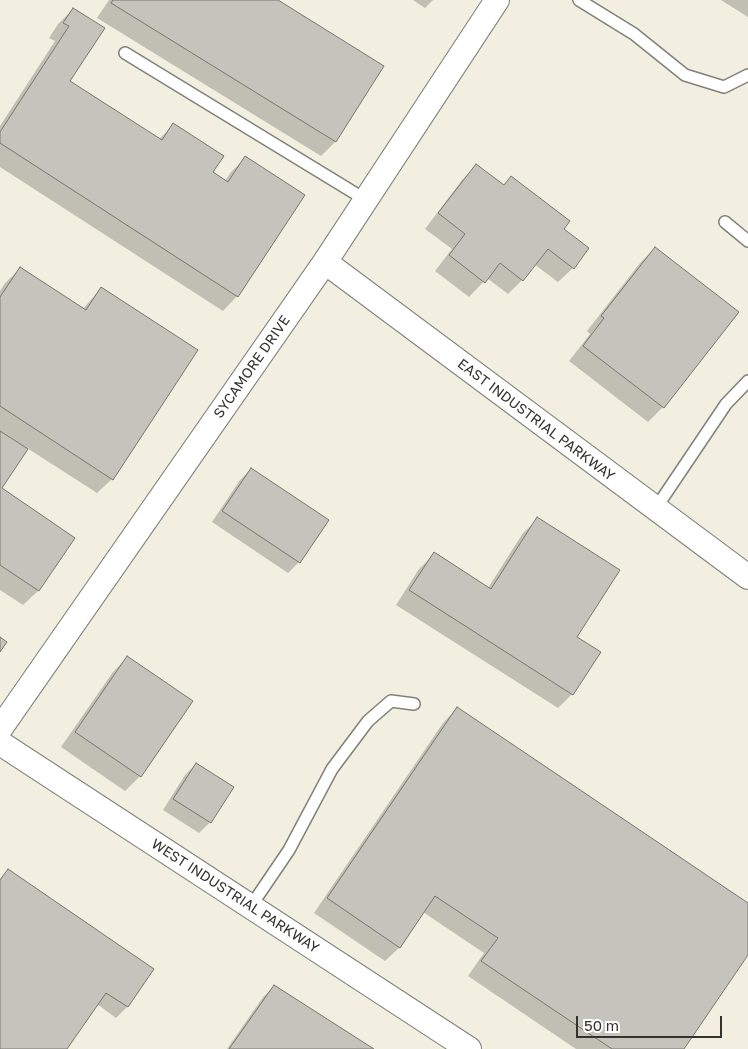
<!DOCTYPE html>
<style>
body{margin:0}
#map{position:relative;width:748px;height:1049px;overflow:hidden;background:#fdfbf4;font-family:"Golos Text",sans-serif}
canvas{display:block}
.scale{position:absolute;left:576px;top:1016px;width:146px;height:22px;box-sizing:border-box;border:2px solid #32322f;border-top:0;padding-left:6px;font-size:15px;line-height:18px;white-space:nowrap;color:#32322f;-webkit-text-stroke:4px #fff;paint-order:stroke}
</style>
<div id="map">
<canvas width="748" height="1049"></canvas>
<div class="scale">50 m</div>
</div>
<script>
const g = document.querySelector('canvas').getContext('2d');
g.lineJoin = 'round';
function fill(path, color) {
  g.fillStyle = color;
  g.fill(path, 'evenodd');
}
function toPath(rows) {
  const path = new Path2D();
  for (const r of rows) {
    path.moveTo(r[0], r[1]);
    for (let i = 2; i < r.length; i += 2) path.lineTo(r[i], r[i + 1]);
  }
  return path;
}
function strokePath(path, color, width, dash) {
  g.strokeStyle = color;
  g.lineWidth = width;
  g.lineCap = dash ? 'butt' : 'round';
  g.setLineDash(dash || []);
  g.stroke(path);
}
function label(font, color, halo, rows, align = 'center') {
  g.font = font + ' "Golos Text",sans-serif';
  g.lineWidth = 4;
  g.setLineDash([]);
  g.textBaseline = 'middle';
  g.strokeStyle = halo;
  g.fillStyle = color;
  for (const [text, x, y, turn = 0] of rows) {
    g.save();
    g.translate(x, y);
    g.rotate((+turn || 0) * Math.PI / 180);
    g.textAlign = isNaN(turn) ? turn : align;
    if (halo) g.strokeText(text, 0, 0);
    g.fillText(text, 0, 0);
    g.restore();
  }
}
const built = toPath([
 [0,0,748,0,748,1049,0,1049]
]);
const shadow = toPath([
 [109,0,276,0,382,66,335,142,321,156,97,18],
 [413,0,433,0,425,8],
 [721,0,748,0,748,17],
 [73,9,68,81,158,140,174,125,212,173,225,181,231,172,245,158,237,296,223,311,0,167,0,126,55,41,49,38,58,24],
 [476,166,503,186,511,178,562,229,573,268,558,282,534,264,522,280,508,294,487,278,469,297,435,271,452,249,425,229,462,180],
 [655,248,737,312,663,407,648,422,569,361,590,334,587,331,640,263],
 [20,269,82,310,101,288,112,479,97,493,27,448,0,488,0,291,5,283],
 [251,469,299,562,288,573,212,522,240,480],
 [0,488,74,538,38,591,23,605,0,590],
 [538,519,576,637,572,694,558,708,396,605,419,569,434,554,488,588,523,533],
 [127,658,191,701,140,776,125,791,61,747,113,672],
 [457,708,748,904,748,953,683,1049,576,1049,468,976,484,953,423,912,400,947,385,961,314,913,443,723],
 [196,764,210,822,199,833,163,810,185,775],
 [8,870,152,969,127,1007,116,1018,97,1004,66,1049,0,1049,0,879],
 [275,986,371,1049,227,1049,263,997]
]);
const building = toPath([
 [113,0,278,0,384,66,336,142,111,3,113,0],
 [73,8,105,28,70,81,162,140,173,123,224,156,213,172,228,182,245,156,305,195,238,297,0,143,0,132,69,26,63,23,73,8],
 [476,164,504,185,511,176,570,221,564,229,589,248,574,269,548,249,523,281,500,263,485,283,449,255,465,234,438,213,476,164],
 [655,247,739,312,664,408,583,346,604,318,601,316,655,247],
 [20,267,86,310,101,287,198,350,113,480,0,406,0,297,20,267],
 [0,431,28,449,2,488,75,538,39,591,0,565,0,431],
 [251,468,329,520,300,563,222,511,251,468],
 [537,517,620,570,577,637,601,652,573,695,409,590,434,552,491,589,537,517],
 [0,637,7,642,0,652,0,637],
 [127,656,193,701,141,777,75,732,127,656],
 [457,707,748,903,748,955,684,1049,612,1049,481,961,498,938,435,896,400,948,327,898,457,707],
 [196,763,234,787,211,823,173,799,196,763],
 [8,869,154,969,128,1007,106,993,67,1049,0,1049,0,880,8,869],
 [274,985,374,1049,229,1049,274,985]
]);
const lane = toPath([
 [579,0,634,34,685,75,724,87,748,75],
 [125,53,366,200],
 [725,222,748,241],
 [656,508,726,404,748,381],
 [251,906,289,850,332,769,368,721,391,701,414,704]
]);
const street = toPath([
 [325,262,748,577],
 [0,729,325,262,497,0],
 [0,743,469,1049]
]);
const streetNames = [
 ["SYCAMORE DRIVE",252,367,-55],
 ["EAST INDUSTRIAL PARKWAY",536,420,37],
 ["WEST INDUSTRIAL PARKWAY",235,896,33]
];
fill(built, '#f2efe0');
fill(shadow, '#0003');
fill(building, '#c6c2bc');
strokePath(building, '#7a7671', 1);
strokePath(lane, '#82807a', 14);
strokePath(street, '#82807a', 26);
strokePath(lane, '#fff', 11);
strokePath(street, '#fff', 24);
label('14px', '#32322f', '#fff', streetNames);
</script>
